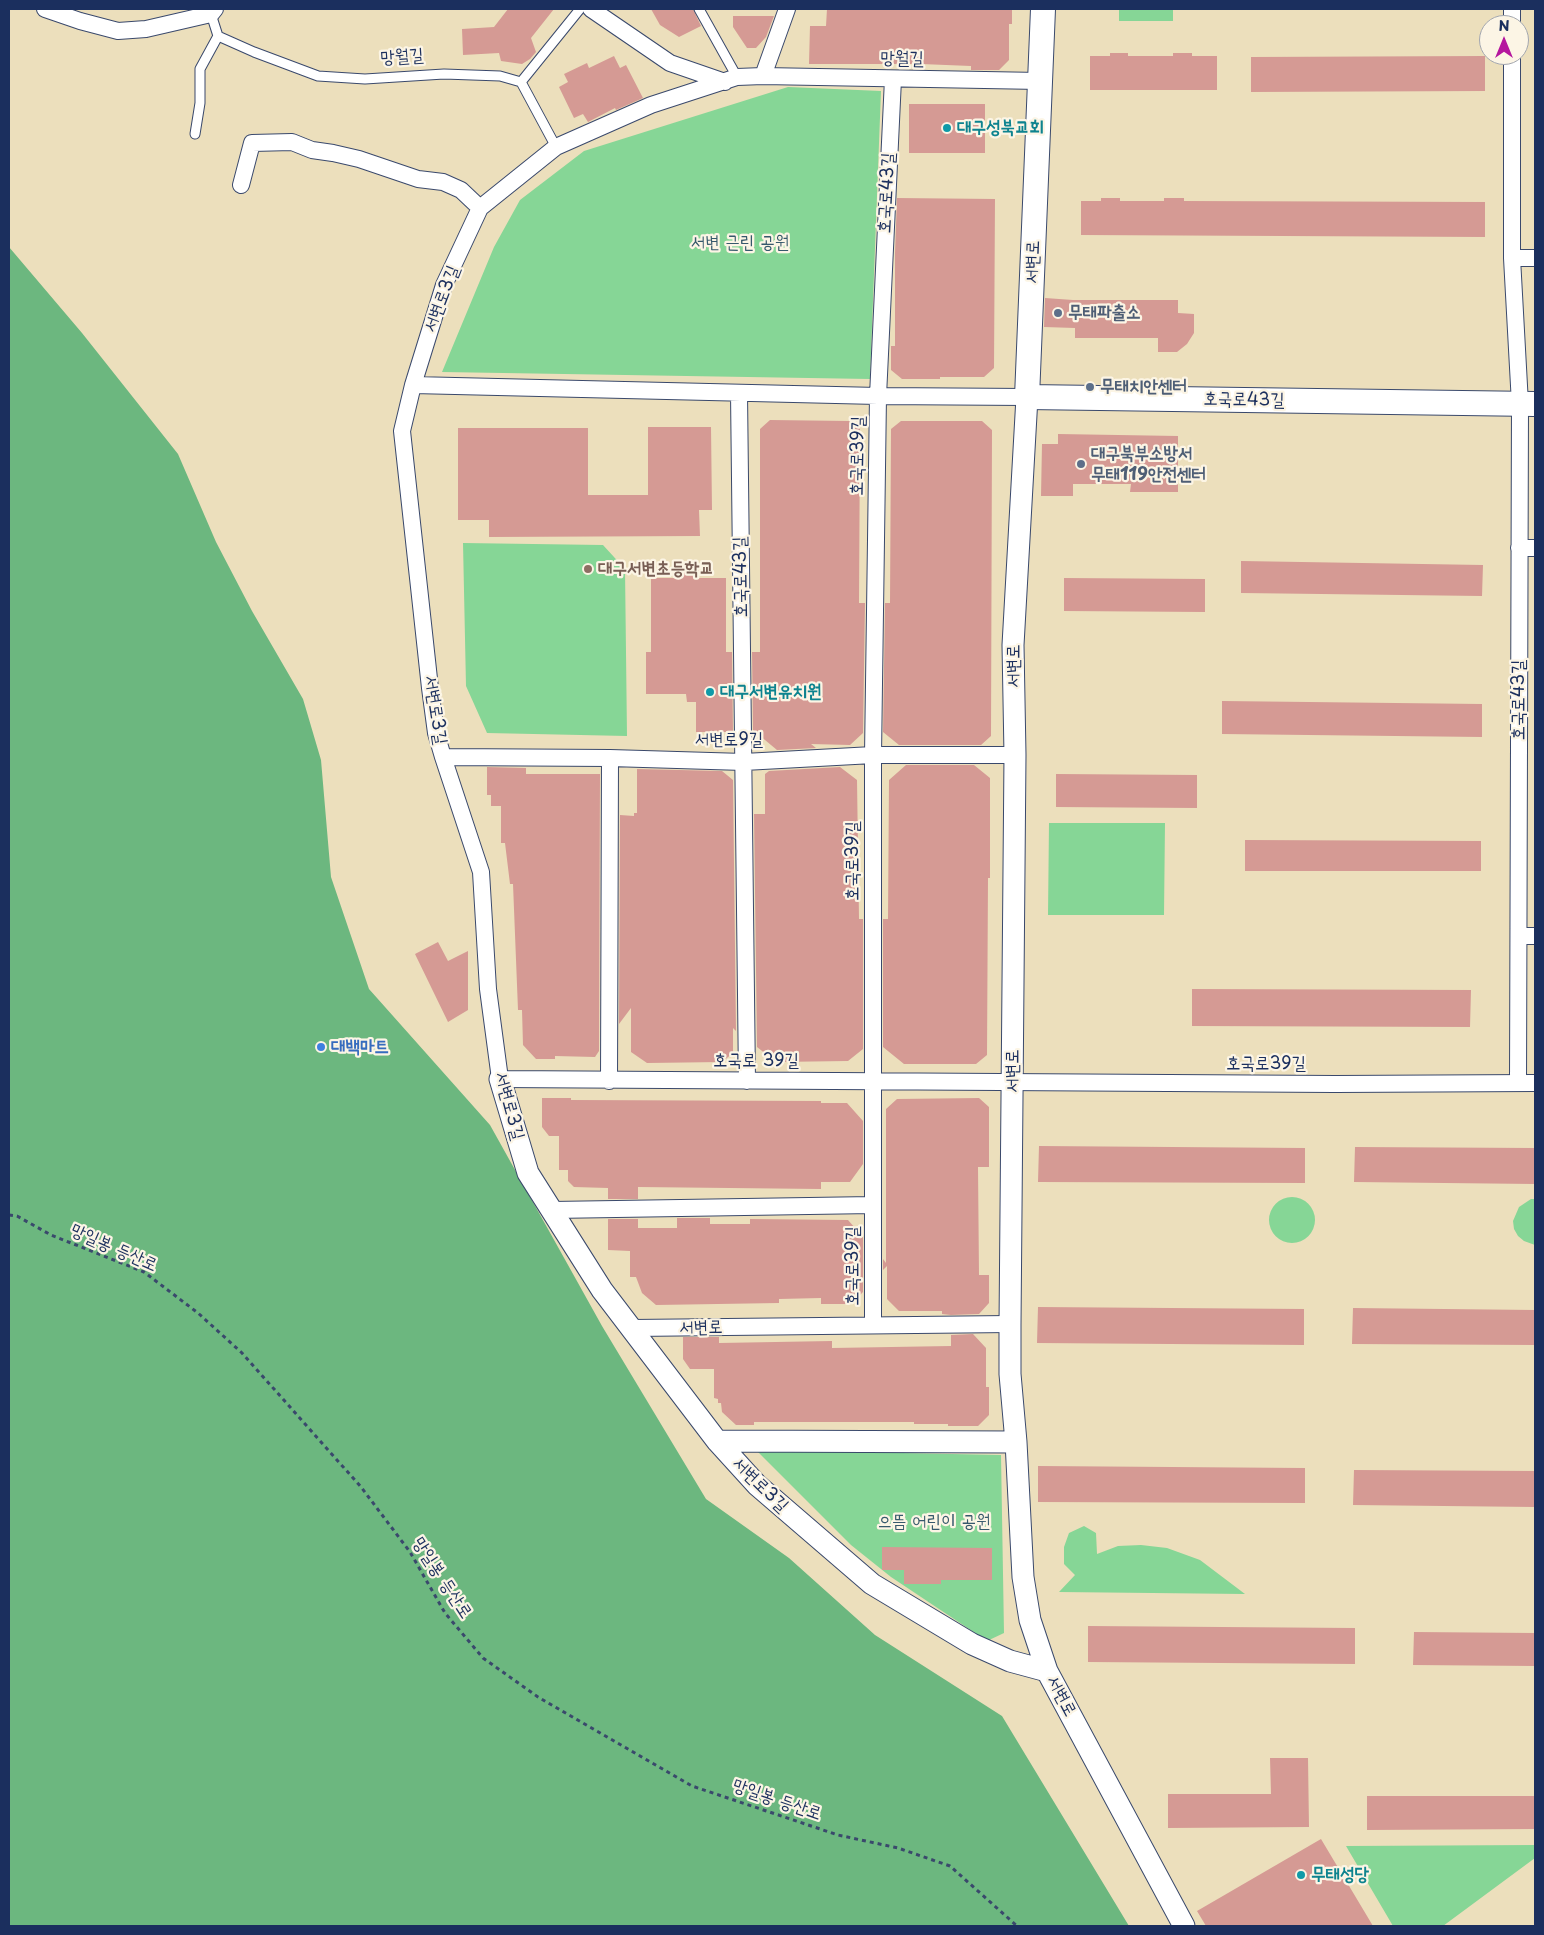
<!DOCTYPE html>
<meta charset="utf-8">
<style>
body{margin:0}
#map{position:relative;width:1544px;height:1935px;overflow:hidden;background:#ecdfbc;font-family:"Playpen Sans",sans-serif}
canvas{display:block}
.frame{position:absolute;inset:0;border:10px solid #1b2f5e;pointer-events:none}
.north{position:absolute;left:1479px;top:15px;width:50px;height:50px;box-sizing:border-box;background:#fcf5e5;border:1px solid #a2a6af;border-radius:50%;rotate:0deg;font-size:14px;font-weight:700;line-height:20px;text-align:center;color:#1b2f5e}
.north::after{content:'';display:block;margin:auto;width:18px;height:22px;background:#b5179e;clip-path:polygon(50% 0,100% 100%,50% 72%,0 100%)}
</style>
<div id="map">
<canvas width="1544" height="1935"></canvas>
<div class="frame"></div>
<div class="north">N</div>
</div>
<script>
const g = document.querySelector('canvas').getContext('2d');
g.lineJoin = 'round';
function fill(path, color) {
  g.fillStyle = color;
  g.fill(path, 'evenodd');
}
function toPath(rows) {
  const path = new Path2D();
  for (const r of rows) {
    if (r.length === 3) {
      path.moveTo(r[0] + r[2], r[1]);
      path.arc(r[0], r[1], r[2], 0, 2 * Math.PI);
      continue;
    }
    path.moveTo(r[0], r[1]);
    for (let i = 2; i < r.length; i += 2) path.lineTo(r[i], r[i + 1]);
  }
  return path;
}
function strokePath(path, color, width, dash) {
  g.strokeStyle = color;
  g.lineWidth = width;
  g.lineCap = dash ? 'butt' : 'round';
  g.setLineDash(dash || []);
  g.stroke(path);
}
function label(font, color, halo, rows, align = 'center') {
  g.font = font + ' "Playpen Sans","Poor Story",sans-serif';
  g.lineWidth = 4.5;
  g.setLineDash([]);
  g.textBaseline = 'middle';
  g.strokeStyle = halo;
  g.fillStyle = color;
  for (const [text, x, y, turn = 0] of rows) {
    g.save();
    g.translate(x, y);
    g.rotate((+turn || 0) * Math.PI / 180);
    g.textAlign = isNaN(turn) ? turn : align;
    if (halo) g.strokeText(text, 0, 0);
    g.fillText(text, 0, 0);
    g.restore();
  }
}
const green = toPath([
 [1119,9,1173,9,1173,21,1119,21],
 [788,87,881,91,870,379,442,372,494,247,520,200,584,151],
 [463,543,603,545,625,569,627,736,487,733,466,686],
 [1049,823,1165,823,1164,915,1048,915],
 [1292,1220,23],
 [1531,1199,1535,1199,1535,1245,1524,1241,1518,1236,1514,1229,1513,1221,1519,1207],
 [756,1450,1001,1455,1004,1633,987,1641,891,1577,851,1545],
 [1084,1526,1096,1533,1097,1554,1118,1546,1141,1545,1167,1548,1200,1560,1245,1594,1059,1592,1075,1575,1064,1564,1064,1547,1069,1533],
 [1535,1845,1535,1858,1443,1926,1393,1926,1346,1846]
]);
const forest = toPath([
 [9,247,82,333,178,454,216,542,252,611,303,699,321,760,331,877,369,989,490,1125,602,1326,706,1499,789,1558,875,1635,1002,1716,1129,1926,9,1926]
]);
const building = toPath([
 [508,9,554,9,531,38,536,52,530,59,522,64,501,61,499,53,463,55,462,29,494,27],
 [651,9,693,9,701,26,679,37,660,25],
 [827,9,1012,9,1012,24,1009,24,1009,60,999,70,971,70,971,66,921,64,809,64,810,26,826,26],
 [733,16,774,16,766,37,756,48,747,48,733,27],
 [1110,53,1128,53,1128,56,1173,56,1173,53,1192,53,1192,56,1217,56,1217,90,1090,90,1090,56,1110,56],
 [614,56,620,68,626,65,643,98,616,110,615,108,588,122,583,114,574,118,559,87,568,82,564,74,587,63,589,68],
 [1485,56,1485,91,1251,92,1251,57],
 [909,104,985,104,985,153,909,153],
 [897,198,995,199,994,368,984,377,940,377,940,379,902,379,891,370,891,346,895,346,895,253],
 [1101,198,1120,198,1120,201,1164,201,1164,198,1184,198,1184,201,1485,202,1485,237,1081,235,1081,201,1101,201],
 [1045,298,1073,300,1178,300,1178,313,1194,314,1194,333,1187,344,1177,352,1158,352,1158,338,1075,338,1075,328,1044,327],
 [770,420,849,421,860,429,859,603,865,603,863,733,850,745,811,744,816,748,777,750,753,730,752,652,760,652,760,429],
 [901,421,982,421,992,430,991,736,981,745,899,745,883,732,885,603,890,603,891,429],
 [648,427,711,427,712,510,699,510,700,536,489,537,489,520,458,520,458,428,588,428,588,495,648,495],
 [1058,434,1178,436,1178,492,1130,492,1131,484,1073,484,1073,496,1041,496,1042,444,1058,444],
 [1241,561,1483,565,1482,596,1241,593],
 [676,570,699,570,699,578,726,578,726,652,732,652,733,732,696,732,696,702,687,702,686,694,646,694,646,652,651,652,651,578,676,578],
 [1064,578,1205,579,1205,612,1064,611],
 [1222,701,1482,704,1482,737,1222,734],
 [906,765,974,765,990,778,990,878,988,878,987,1055,976,1064,904,1064,883,1047,883,919,888,919,889,780],
 [487,767,526,768,526,774,600,774,599,1051,595,1057,555,1056,555,1059,536,1059,523,1045,522,1010,518,1010,513,884,510,884,505,843,501,843,501,806,491,806,491,795,487,795],
 [840,767,857,780,859,919,863,919,863,1049,848,1061,776,1062,757,1047,754,814,765,814,765,774,769,771],
 [637,769,722,771,733,780,736,1031,733,1028,733,1053,722,1062,647,1063,631,1052,631,1008,619,1024,620,815,634,816,634,813,637,813],
 [1056,774,1197,775,1197,808,1056,807],
 [1245,840,1481,841,1481,871,1245,871],
 [438,942,448,961,468,951,468,1010,448,1022,415,954],
 [1192,989,1471,990,1470,1027,1192,1026],
 [542,1098,571,1098,571,1100,821,1101,821,1103,847,1103,863,1121,863,1164,850,1182,821,1182,821,1189,638,1187,638,1199,608,1199,608,1188,574,1187,568,1181,568,1170,559,1170,559,1136,549,1136,542,1127],
 [979,1098,989,1107,989,1167,978,1167,979,1275,989,1275,989,1303,979,1314,951,1315,942,1314,942,1311,899,1311,887,1299,887,1266,883,1270,883,1259,886,1263,886,1109,897,1099],
 [1039,1146,1305,1148,1305,1183,1038,1182],
 [1355,1147,1535,1148,1535,1184,1354,1182],
 [677,1218,710,1218,710,1224,750,1224,750,1219,848,1220,863,1237,863,1292,851,1304,821,1304,821,1298,779,1299,779,1303,656,1305,642,1293,636,1277,630,1277,630,1251,608,1250,608,1219,638,1219,638,1228,677,1228],
 [1038,1307,1304,1309,1304,1345,1037,1343],
 [1353,1308,1535,1310,1535,1345,1352,1344],
 [973,1334,986,1348,986,1387,989,1387,989,1415,978,1426,948,1426,948,1424,914,1424,914,1422,754,1422,754,1425,736,1425,722,1412,721,1403,718,1403,718,1399,714,1398,714,1369,690,1369,683,1359,683,1337,719,1337,719,1343,832,1341,832,1348,951,1346,951,1335],
 [1038,1466,1305,1468,1305,1503,1038,1502],
 [1354,1470,1535,1471,1535,1507,1353,1505],
 [882,1547,992,1548,992,1580,941,1580,941,1584,904,1584,904,1570,882,1570],
 [1088,1626,1355,1628,1355,1664,1088,1662],
 [1414,1632,1535,1633,1535,1666,1413,1665],
 [1270,1758,1308,1758,1309,1827,1168,1828,1168,1794,1271,1794],
 [1367,1796,1535,1796,1535,1829,1367,1830],
 [1321,1839,1373,1926,1206,1926,1197,1911]
]);
const path = toPath([
 [9,1215,17,1216,51,1235,144,1272,198,1313,242,1353,361,1487,410,1552,445,1613,483,1658,538,1697,692,1786,838,1835,898,1848,950,1866,1017,1926]
]);
const service = toPath([
 [699,9,737,77],
 [218,36,254,52,318,76,365,79,444,74,500,76,521,82,556,147],
 [521,82,580,9],
 [195,134,200,103,200,69,218,36,211,14]
]);
const minor = toPath([
 [45,9,80,21,118,31,146,29,211,14,215,9],
 [591,9,670,63,725,82],
 [787,9,763,76,737,77,651,105,556,147,480,208,444,285,413,385,402,431,430,688,436,733,443,757,481,872,488,989,500,1079,1335,1084,1535,1083],
 [1512,25,1512,9],
 [1512,55,1512,258,1520,404,1518,1083],
 [763,76,1040,81],
 [241,185,252,143,292,142,312,150,333,153,359,159,418,179,443,182,461,190,480,208],
 [1512,258,1535,258],
 [413,385,878,396,1027,397],
 [739,393,747,1081],
 [1519,548,1535,548],
 [443,757,610,758,744,762,873,755,1015,755],
 [1519,936,1535,936],
 [609,1081,610,758],
 [552,1210,873,1205],
 [873,1325,873,755,878,396,893,79],
 [632,1328,1010,1324]
]);
const tertiary = toPath([
 [1027,397,1013,645,1015,755,1010,1324,1010,1374,1016,1442,1023,1577,1030,1620,1047,1671,1184,1926],
 [500,1079,528,1173,602,1290,717,1441,757,1485,872,1584,972,1644,1010,1661,1047,1671],
 [717,1441,1016,1442]
]);
const secondary = toPath([
 [1043,9,1027,397,1535,404]
]);
const markers = [
 [947,128,5,"#0f9aa8"],
 [1058,313,5,"#5c6f8a"],
 [1090,387,5,"#5c6f8a"],
 [1081,464,5,"#5c6f8a"],
 [588,569,5,"#8d6e63"],
 [710,692,5,"#0f9aa8"],
 [321,1047,5,"#3f7fe0"],
 [1301,1875,5,"#0f9aa8"]
];
const streetNames = [
 ["망월길",402,57,-4],
 ["망월길",902,59,1],
 ["호국로43길",887,193,-87],
 ["서변로",1033,262,-88],
 ["서변로3길",442,299,-69],
 ["호국로43길",1244,400,1],
 ["호국로39길",858,456,-89],
 ["호국로43길",741,577,-91],
 ["서변로",1014,666,-90],
 ["호국로43길",1519,700,-90],
 ["서변로3길",435,710,81],
 ["서변로9길",729,740],
 ["호국로39길",853,861,-90],
 ["호국로 39길",756,1061],
 ["호국로39길",1266,1064],
 ["서변로",1013,1071,-90],
 ["서변로3길",509,1106,75],
 ["망일봉 등산로",114,1248,24],
 ["호국로39길",853,1266,-90],
 ["서변로",701,1328,-1],
 ["서변로3길",760,1485,44],
 ["망일봉 등산로",442,1578,57],
 ["서변로",1061,1696,62],
 ["망일봉 등산로",777,1800,19]
];
const cultureNames = [
 ["대구성북교회",957,128],
 ["대구서변유치원",720,692],
 ["무태성당",1311,1875]
];
const parkNames = [
 ["서변 근린 공원",740,243],
 ["으뜸 어린이 공원",934,1522]
];
const serviceNames = [
 ["무태파출소",1068,313],
 ["무태치안센터",1100,387],
 ["대구북부소방서",1091,454],
 ["무태119안전센터",1091,475]
];
const educationNames = [
 ["대구서변초등학교",598,569]
];
const shopNames = [
 ["대백마트",331,1047]
];
fill(green, '#86d696');
fill(forest, '#6cb77f');
fill(building, '#d59a94');
strokePath(service, '#3a496c', 11);
strokePath(minor, '#3a496c', 18);
strokePath(tertiary, '#3a496c', 23);
strokePath(secondary, '#3a496c', 26);
strokePath(path, '#3a496c', 3, [4, 4]);
strokePath(service, '#fff', 9);
strokePath(minor, '#fff', 16);
strokePath(tertiary, '#fff', 21);
strokePath(secondary, '#fff', 24);
for (const [x, y, r, color] of markers) {
  const dot = new Path2D();
  dot.arc(x, y, r, 0, 2 * Math.PI);
  g.fillStyle = color;
  g.fill(dot);
  strokePath(dot, '#fcf5e5', 2);
}
label('18px', '#1b2f5e', '#fcf5e5', streetNames);
label('bold 18px', '#0d838f', '#fcf5e5', cultureNames, 'left');
label('18px', '#36596c', '#fcf5e5', parkNames);
label('bold 18px', '#4e5e75', '#fcf5e5', serviceNames, 'left');
label('bold 18px', '#785e54', '#fcf5e5', educationNames, 'left');
label('bold 18px', '#366cbe', '#fcf5e5', shopNames, 'left');
</script>
